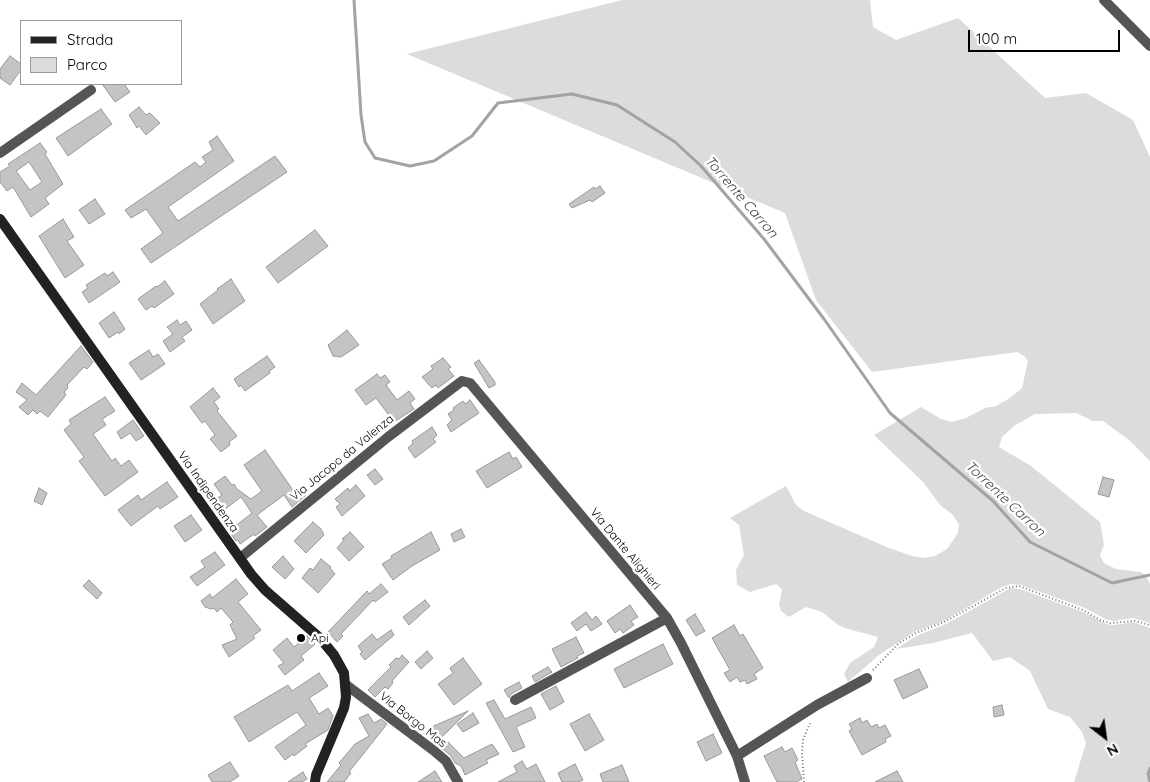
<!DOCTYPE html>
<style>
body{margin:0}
#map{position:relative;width:1150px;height:782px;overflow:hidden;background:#fff;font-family:Quicksand,sans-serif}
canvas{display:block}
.legend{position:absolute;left:20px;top:20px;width:162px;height:65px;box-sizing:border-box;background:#fff;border:1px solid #999;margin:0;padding:6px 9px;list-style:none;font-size:15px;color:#000}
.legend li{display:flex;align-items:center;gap:10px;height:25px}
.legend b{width:25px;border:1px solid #999}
.north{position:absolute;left:1080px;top:712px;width:50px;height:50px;-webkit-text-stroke:4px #fff;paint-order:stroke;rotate:150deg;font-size:14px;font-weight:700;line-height:20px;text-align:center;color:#000}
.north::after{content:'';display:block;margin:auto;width:18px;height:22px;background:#000;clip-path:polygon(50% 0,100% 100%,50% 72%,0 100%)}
.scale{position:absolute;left:968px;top:30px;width:152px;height:22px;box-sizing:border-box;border:2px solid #000;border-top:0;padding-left:6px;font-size:15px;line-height:18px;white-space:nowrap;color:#000;-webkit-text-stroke:4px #fff;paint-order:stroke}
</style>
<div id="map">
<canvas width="1150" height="782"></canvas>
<ul class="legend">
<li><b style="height:6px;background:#222"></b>Strada</li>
<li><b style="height:14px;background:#dcdcdc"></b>Parco</li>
</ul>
<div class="north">N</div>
<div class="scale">100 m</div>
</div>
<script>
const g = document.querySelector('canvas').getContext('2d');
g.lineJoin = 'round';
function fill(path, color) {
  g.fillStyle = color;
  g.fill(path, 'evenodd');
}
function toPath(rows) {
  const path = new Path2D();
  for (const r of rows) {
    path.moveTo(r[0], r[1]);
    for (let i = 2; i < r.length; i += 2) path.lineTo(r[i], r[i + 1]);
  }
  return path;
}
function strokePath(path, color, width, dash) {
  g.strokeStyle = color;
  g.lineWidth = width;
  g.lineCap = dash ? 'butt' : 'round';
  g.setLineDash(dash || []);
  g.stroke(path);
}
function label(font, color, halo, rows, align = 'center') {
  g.font = font + ' Quicksand,sans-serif';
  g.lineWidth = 5;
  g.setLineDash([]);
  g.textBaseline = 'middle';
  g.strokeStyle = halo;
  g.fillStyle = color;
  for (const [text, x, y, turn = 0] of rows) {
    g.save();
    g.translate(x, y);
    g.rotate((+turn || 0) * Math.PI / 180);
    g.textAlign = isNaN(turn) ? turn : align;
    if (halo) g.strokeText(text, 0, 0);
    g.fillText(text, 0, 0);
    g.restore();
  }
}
const green = toPath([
 [622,0,870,0,873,27,896,40,958,18,1045,98,1086,93,1133,120,1150,157,1150,461,1129,440,1103,421,1093,421,1076,413,1035,414,1014,426,1002,437,999,447,1031,466,1100,522,1104,545,1100,555,1104,563,1116,569,1141,572,1146,576,1150,584,1150,623,1133,618,1114,621,1107,620,1085,608,1021,585,1011,584,1002,587,944,621,914,632,879,655,848,682,844,674,850,663,874,647,878,637,848,629,838,625,822,612,806,607,789,617,781,611,779,605,782,589,776,584,750,592,737,585,736,570,744,555,739,525,730,518,786,486,796,505,804,511,889,548,912,556,924,558,935,556,947,549,958,533,959,525,953,515,940,505,923,482,874,435,921,407,941,419,952,422,966,418,985,408,996,406,1010,398,1022,388,1028,361,1024,356,1017,352,872,372,816,300,785,213,407,54],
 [1011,588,1020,589,1083,612,1106,624,1114,625,1133,622,1150,628,1150,782,1074,782,1086,743,1082,732,1070,717,1048,709,1030,671,1010,657,993,661,972,633,933,643,896,649,916,636,946,624]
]);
const stream = toPath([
 [354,0,361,115,365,142,375,158,410,166,434,161,472,136,498,103,572,94,617,105,675,142,701,166,764,239,824,319,890,413,993,501,1030,542,1112,583,1150,575],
 [1150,782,1148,774,1150,768]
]);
const building = toPath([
 [10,56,21,64,21,70,10,85,0,78,0,69,10,56],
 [102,84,124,84,130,92,115,102,102,84],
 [139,107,146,115,150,113,160,123,146,135,139,126,137,128,129,115,139,107],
 [101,109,112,124,68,156,56,138,101,109],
 [217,136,234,161,168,207,178,221,275,156,287,172,151,263,141,249,163,233,146,209,131,218,125,210,195,162,200,167,206,162,202,157,213,150,209,142,217,136],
 [40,143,47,152,45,154,63,184,45,198,49,204,31,217,13,187,7,191,0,182,0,172,10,166,8,164,40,143],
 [29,162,42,182,30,190,16,171,29,162],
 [600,186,605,193,592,202,590,200,572,208,569,204,594,187,595,189,600,186],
 [95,199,105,214,89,224,79,210,95,199],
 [63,219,74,237,67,241,84,265,65,278,39,236,63,219],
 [315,230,328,246,278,283,266,267,315,230],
 [113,272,120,282,89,303,82,292,88,288,86,285,105,273,107,276,113,272],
 [231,279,245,301,213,324,200,304,218,290,217,289,231,279],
 [165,281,174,294,154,308,152,306,146,310,138,299,156,286,157,287,165,281],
 [114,312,125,329,119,334,118,332,109,338,99,323,114,312],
 [177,320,180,325,186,321,192,330,182,337,185,341,170,352,163,341,173,334,167,327,177,320],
 [347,330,359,345,341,357,333,356,328,345,347,330],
 [81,346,93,362,87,369,84,367,67,385,68,388,64,392,66,395,48,417,40,411,37,414,33,410,28,415,19,407,27,400,16,392,22,383,36,395,81,346],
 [149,350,153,357,158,354,165,364,141,380,129,363,149,350],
 [267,356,275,367,269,371,270,373,245,391,241,385,239,387,234,379,267,356],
 [443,358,451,367,448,369,454,376,438,388,436,385,432,388,422,377,433,369,431,366,443,358],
 [479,360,495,382,495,385,489,388,474,363,479,360],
 [377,374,380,378,385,375,390,382,386,385,397,400,409,391,415,399,410,403,414,409,394,422,376,398,366,405,355,390,377,374],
 [213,388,220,397,214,402,219,409,217,411,237,436,229,442,230,445,221,452,210,439,215,435,205,421,202,423,190,407,213,388],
 [105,397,115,411,102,419,106,425,93,434,112,461,115,458,121,466,129,460,138,472,105,496,79,461,84,457,64,430,71,424,69,420,105,397],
 [470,400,479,413,451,432,447,425,452,420,448,414,454,410,453,408,463,401,465,404,470,400],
 [133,420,144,436,136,441,130,433,121,439,117,432,133,420],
 [432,427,437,435,433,439,436,442,415,458,408,448,413,443,412,441,432,427],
 [265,450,295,493,302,488,306,495,292,507,284,495,257,515,267,527,255,536,254,534,240,544,238,540,236,541,229,531,252,513,241,497,224,510,216,499,222,495,214,484,225,476,232,485,234,484,237,489,251,499,262,491,244,465,265,450],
 [509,452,513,459,516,457,522,467,487,488,476,471,509,452],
 [375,469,383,479,375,485,367,475,375,469],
 [1103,477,1114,480,1109,497,1098,494,1103,477],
 [167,482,178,497,160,509,158,506,131,526,118,510,138,495,141,500,167,482],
 [356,485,365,496,342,516,336,507,340,504,335,499,348,488,349,491,356,485],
 [39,488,47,493,42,505,34,501,39,488],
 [191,515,202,530,185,542,174,526,191,515],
 [313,522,321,529,324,535,306,553,294,541,313,522],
 [461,529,465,537,454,542,451,534,461,529],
 [350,532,364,547,349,561,337,548,344,540,342,539,350,532],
 [431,532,440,550,412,566,393,580,382,564,392,558,391,556,431,532],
 [215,552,225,565,197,586,190,577,205,567,201,561,215,552],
 [283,556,294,569,285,579,272,567,283,556],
 [321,559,331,567,330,568,335,574,318,593,302,578,310,568,313,570,321,559],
 [236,579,248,594,238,602,261,630,253,636,255,638,229,657,222,645,237,639,230,625,233,622,221,608,217,612,214,608,211,609,205,607,201,601,210,594,212,598,236,579],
 [89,580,102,593,97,599,83,586,89,580],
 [381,584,388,592,375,602,373,600,341,634,343,636,337,642,328,632,367,591,369,594,381,584],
 [425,600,430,606,409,625,403,617,425,600],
 [630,605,638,617,631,621,634,625,623,633,620,629,615,633,607,621,630,605],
 [586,612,592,620,596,616,602,624,591,631,586,624,577,631,571,623,586,612],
 [695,614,705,631,696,636,686,620,695,614],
 [734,625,740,636,743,634,763,668,754,674,757,679,747,684,745,680,740,682,737,677,730,682,724,673,730,670,712,638,734,625],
 [391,630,394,635,365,660,360,654,362,652,358,646,372,634,377,640,391,630],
 [307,636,315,644,301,656,304,660,285,675,278,666,284,663,273,650,287,638,294,647,307,636],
 [576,637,584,653,577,656,578,658,561,667,552,649,576,637],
 [663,644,673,664,624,688,614,669,663,644],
 [427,651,433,658,421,669,415,662,427,651],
 [402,655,409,662,392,681,393,683,388,689,385,687,375,697,368,690,391,667,389,665,396,658,399,659,402,655],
 [463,658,482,684,454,705,438,684,453,673,450,668,463,658],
 [548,667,552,672,535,682,532,676,548,667],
 [919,669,928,687,903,699,894,680,919,669],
 [319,673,328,686,309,698,319,714,328,708,333,716,328,730,305,744,307,746,294,756,293,754,285,760,275,747,306,725,297,712,249,742,234,717,288,685,292,691,319,673],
 [519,682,522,688,511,694,509,698,504,690,519,682],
 [556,686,564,702,550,710,541,694,556,686],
 [494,700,505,719,531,707,536,718,516,727,525,747,513,752,486,703,494,700],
 [1002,705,1004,715,994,717,993,707,1002,705],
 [468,711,438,741,427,729,468,711],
 [473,713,479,723,463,732,457,724,473,713],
 [368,714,374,723,381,719,387,724,349,772,351,773,344,782,327,782,341,765,339,763,355,744,369,736,359,718,368,714],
 [589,714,604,740,585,751,570,724,589,714],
 [860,718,862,723,867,720,871,727,877,724,879,728,885,725,891,736,885,739,886,742,862,755,849,731,852,729,849,724,860,718],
 [713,734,722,753,706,761,697,742,713,734],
 [448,742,464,758,492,744,499,754,486,760,488,763,465,775,461,766,455,763,451,756,442,748,448,742],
 [782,747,785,752,792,748,798,760,795,762,802,779,796,782,777,782,764,756,782,747],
 [522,761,527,769,536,764,545,782,498,782,517,772,514,766,522,761],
 [230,762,239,776,230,782,212,782,208,775,230,762],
 [575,764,583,780,578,782,562,782,558,773,575,764],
 [622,765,629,782,603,782,600,774,622,765],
 [435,771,442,782,418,782,435,771],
 [897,771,903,782,875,782,897,771],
 [303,772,307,779,302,782,288,782,303,772]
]);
const path = toPath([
 [873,670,899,643,916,633,944,622,1006,588,1019,586,1083,610,1100,620,1110,623,1135,621,1150,625],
 [804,782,802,753,803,740,811,721]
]);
const street = toPath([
 [1104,0,1150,46],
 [0,153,91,90],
 [240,558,388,437,462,381,470,383,667,618,681,643,737,756,745,782],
 [345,684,433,750,446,761,458,782],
 [515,700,667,618],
 [737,756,817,705,867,678]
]);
const secondary = toPath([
 [0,219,251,574,265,590,320,638,334,655,344,673,346,697,344,708,316,775,315,782]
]);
const markers = [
 [301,638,5,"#000"]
];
const streetNames = [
 ["Via Jacopo da Valenza",342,458,-39],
 ["Via Indipendenza",208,492,55],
 ["Via Dante Alighieri",625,549,50],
 ["Via Borgo Mas",413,720,38]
];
const poiNames = [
 ["Api",311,638]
];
const waterNames = [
 ["Torrente Carron",741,197,49],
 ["Torrente Carron",1005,499,43]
];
fill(green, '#dcdcdc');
strokePath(stream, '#a3a3a3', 3);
fill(building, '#c4c4c4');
strokePath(building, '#999', 1);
strokePath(path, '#777', 2, [1, 2.5]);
strokePath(street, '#555', 10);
strokePath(secondary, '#222', 10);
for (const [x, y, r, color] of markers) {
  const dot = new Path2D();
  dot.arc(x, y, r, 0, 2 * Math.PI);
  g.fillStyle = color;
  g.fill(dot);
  strokePath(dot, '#fff', 2);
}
label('12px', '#000', '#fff', streetNames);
label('12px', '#000', '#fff', poiNames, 'left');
label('italic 14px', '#444', '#fff', waterNames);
</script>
